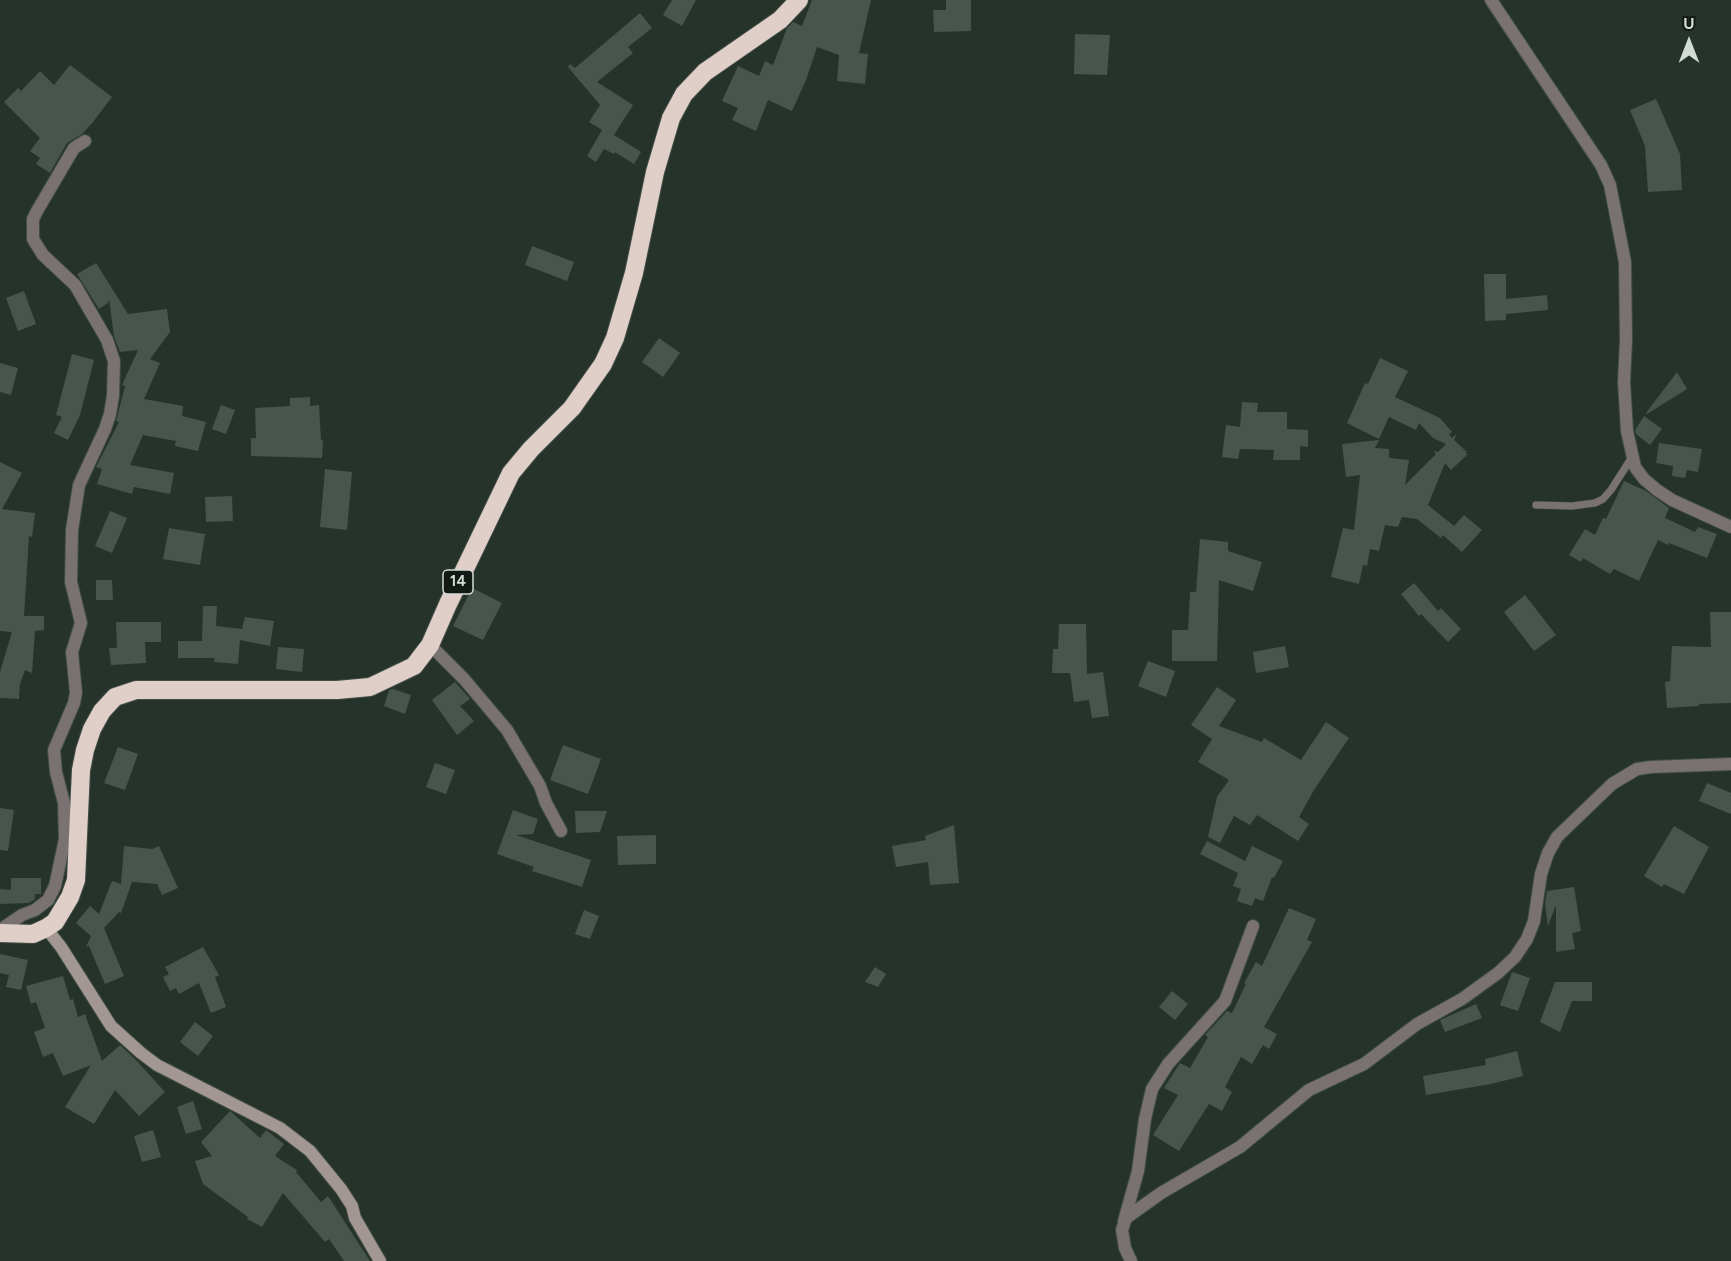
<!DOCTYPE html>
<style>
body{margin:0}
#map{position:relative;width:1731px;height:1261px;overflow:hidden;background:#26332a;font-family:Figtree,sans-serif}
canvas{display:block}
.north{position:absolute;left:1659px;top:12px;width:60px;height:60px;-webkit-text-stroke:4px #131915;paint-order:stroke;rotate:0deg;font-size:16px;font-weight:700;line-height:24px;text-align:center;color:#d3dbd5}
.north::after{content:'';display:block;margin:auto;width:21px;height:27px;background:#d3dbd5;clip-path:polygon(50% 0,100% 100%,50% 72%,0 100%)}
</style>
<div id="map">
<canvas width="1731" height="1261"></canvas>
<div class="north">U</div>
</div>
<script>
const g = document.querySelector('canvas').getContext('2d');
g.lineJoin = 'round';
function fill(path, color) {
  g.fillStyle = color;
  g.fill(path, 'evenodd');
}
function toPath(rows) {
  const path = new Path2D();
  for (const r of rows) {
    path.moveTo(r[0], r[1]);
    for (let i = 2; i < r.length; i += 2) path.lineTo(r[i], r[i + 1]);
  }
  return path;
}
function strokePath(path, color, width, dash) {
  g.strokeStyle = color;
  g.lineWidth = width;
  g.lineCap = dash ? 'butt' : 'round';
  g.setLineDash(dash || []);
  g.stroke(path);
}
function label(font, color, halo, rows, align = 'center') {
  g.font = font + ' Figtree,sans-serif';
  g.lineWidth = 6;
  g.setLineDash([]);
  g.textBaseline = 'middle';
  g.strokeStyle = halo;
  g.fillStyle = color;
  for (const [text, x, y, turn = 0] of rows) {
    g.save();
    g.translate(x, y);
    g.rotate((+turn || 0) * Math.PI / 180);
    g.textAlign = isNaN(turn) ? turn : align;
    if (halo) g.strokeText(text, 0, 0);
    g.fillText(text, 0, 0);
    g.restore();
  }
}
const building = toPath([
 [672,0,696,0,682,26,663,15],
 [812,0,871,0,859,53,868,54,865,84,837,81,839,55,817,47,806,80,792,111,768,100,756,131,732,120,738,108,722,101,738,66,759,76,765,61,773,65,787,28,793,22,802,26],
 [946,0,971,0,971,31,934,32,933,10,946,10],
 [640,13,652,28,628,47,633,53,597,82,633,105,614,135,641,152,634,164,615,152,614,154,604,149,596,162,587,156,602,130,589,122,600,105,568,67,570,64,575,68],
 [1075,34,1110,35,1107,75,1074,74],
 [70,65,112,97,93,122,82,134,67,143,50,173,36,164,40,158,30,151,40,138,4,102,18,88,21,91,40,71,54,85],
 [1656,99,1680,154,1682,190,1648,192,1645,146,1630,110],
 [532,246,574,262,567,281,525,265],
 [96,263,128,314,167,309,170,332,150,359,160,363,144,399,183,406,182,416,206,422,198,451,175,446,176,441,143,435,130,465,174,473,170,494,134,487,132,494,97,484,102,469,96,467,119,422,116,421,125,386,122,385,138,350,120,352,114,336,109,299,108,303,99,309,77,274],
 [1484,274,1506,274,1506,299,1547,295,1548,310,1506,314,1506,320,1485,321],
 [24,291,36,324,18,331,6,298],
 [659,338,680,353,663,377,642,362],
 [72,354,94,360,80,415,68,440,54,433,62,417,56,415],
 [1380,358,1408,371,1395,397,1440,418,1452,432,1449,434,1452,438,1457,433,1454,440,1467,452,1465,453,1468,454,1451,470,1445,463,1428,505,1454,526,1464,515,1482,530,1462,552,1443,535,1441,538,1417,519,1402,517,1398,527,1385,525,1379,551,1370,549,1367,566,1363,565,1359,584,1331,577,1343,528,1354,530,1360,475,1346,477,1342,444,1379,440,1375,448,1389,449,1389,458,1409,460,1405,485,1436,454,1433,451,1438,452,1446,444,1433,438,1419,423,1416,430,1389,417,1379,439,1347,423,1365,383,1368,384],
 [0,363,18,368,11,395,0,392],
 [1677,372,1687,389,1647,414,1646,413],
 [310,397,310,406,319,405,321,440,323,440,322,458,251,456,251,438,256,438,255,408,290,406,290,398],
 [1242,402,1258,403,1257,412,1287,412,1287,429,1308,430,1308,447,1300,446,1300,460,1273,460,1274,450,1240,449,1238,459,1222,457,1226,425,1240,427],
 [221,405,235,410,226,434,212,429],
 [1644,416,1662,429,1650,445,1636,434,1635,430],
 [1659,443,1702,449,1698,472,1687,470,1685,478,1672,476,1673,466,1656,463],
 [0,462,22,473,2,509,35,513,32,537,29,536,24,616,44,616,44,630,35,631,32,673,25,670,20,684,19,699,0,698,0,672,12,632,0,631],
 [325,469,352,472,347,530,320,527],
 [1624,481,1646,491,1669,508,1665,518,1695,532,1698,527,1717,534,1707,558,1669,543,1668,545,1658,540,1639,581,1614,569,1610,574,1583,558,1581,562,1569,555,1585,529,1595,535,1603,518,1606,519],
 [232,496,233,521,206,522,205,497],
 [110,511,127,518,112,553,95,546],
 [169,528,205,534,200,565,163,559],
 [1200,539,1228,542,1228,551,1262,562,1253,591,1219,580,1217,661,1172,661,1172,630,1188,630,1190,592,1196,592],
 [96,580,112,580,113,600,96,600],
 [1414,583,1438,611,1441,608,1461,629,1448,642,1421,614,1419,616,1401,594],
 [472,588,502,603,483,640,453,626],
 [1525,595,1556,635,1534,651,1504,612],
 [203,606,217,606,216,626,242,629,245,617,274,621,270,646,240,640,238,664,214,662,215,658,178,658,178,641,202,641],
 [1710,612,1731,612,1731,703,1699,704,1699,706,1667,708,1665,682,1670,681,1672,646,1711,647],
 [116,622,161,622,161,642,145,642,146,663,111,665,109,648,117,648],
 [1059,624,1086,624,1087,674,1103,672,1109,716,1092,718,1089,700,1074,702,1070,673,1052,673,1053,649,1058,649],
 [1285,646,1289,667,1256,673,1253,652],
 [278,647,304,649,302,672,276,669],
 [1148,661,1175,671,1166,697,1138,686],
 [455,682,470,699,460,706,474,721,457,735,432,700],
 [1217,687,1236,700,1219,726,1262,742,1264,738,1301,760,1326,722,1349,738,1314,790,1299,817,1309,824,1298,841,1257,815,1250,825,1234,816,1220,843,1208,837,1217,797,1229,780,1198,762,1212,739,1191,725],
 [393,689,411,695,405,714,384,706,389,690],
 [563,745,601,759,588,794,550,780],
 [118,747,138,754,125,790,104,783],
 [435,763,455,770,446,794,426,787],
 [1707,783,1731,793,1731,814,1699,801],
 [0,808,14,810,8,851,0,850],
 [513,810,538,819,533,834,516,835,591,860,582,887,532,871,534,867,497,854],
 [575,811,607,811,600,832,576,833],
 [954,825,959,883,930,885,928,862,896,867,892,846,926,840,925,836],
 [1674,826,1709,847,1684,894,1664,884,1662,887,1644,876],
 [656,835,656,864,618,865,617,836],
 [1207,841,1245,861,1252,846,1283,861,1274,878,1272,877,1263,901,1255,898,1252,906,1237,901,1241,889,1233,886,1238,873,1200,854],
 [124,846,152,849,159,846,178,888,162,895,157,884,132,882,121,913,119,912,104,928,124,976,105,984,89,946,86,947,91,936,76,923,90,906,99,914,112,881,121,884],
 [11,878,41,878,41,894,35,894,35,899,29,903,0,904,0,889,11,890],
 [1574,887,1581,931,1572,933,1575,949,1556,952,1556,905,1548,926,1545,904,1547,891],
 [1289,908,1316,919,1307,940,1312,942,1264,1027,1277,1034,1269,1049,1263,1045,1252,1064,1241,1057,1225,1087,1232,1092,1222,1111,1209,1104,1179,1151,1153,1135,1178,1095,1164,1088,1180,1063,1190,1068,1208,1037,1205,1035,1227,1011,1232,1013,1246,984,1244,983,1256,962,1262,966],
 [584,910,599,916,590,939,575,934],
 [203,947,219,975,215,977,226,1007,211,1013,199,983,179,994,176,988,170,991,163,977,169,974,165,967],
 [0,954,28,960,21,990,6,987,9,975,0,973],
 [875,967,886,974,878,987,865,982],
 [1512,972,1530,978,1518,1011,1500,1005],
 [63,976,70,1000,73,999,78,1017,85,1014,102,1061,120,1045,136,1060,165,1092,139,1116,115,1090,94,1124,65,1107,91,1065,63,1076,53,1053,43,1057,34,1032,45,1028,36,1002,31,1004,26,986],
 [1555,982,1592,982,1592,1001,1572,1001,1560,1032,1540,1022],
 [1172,991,1188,1004,1175,1020,1159,1007],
 [1476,1004,1482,1018,1445,1032,1440,1020],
 [195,1022,213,1036,198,1056,180,1042],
 [1517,1051,1523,1076,1491,1084,1426,1095,1423,1076,1486,1065,1485,1059],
 [193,1101,202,1129,186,1134,177,1107],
 [230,1111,260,1138,266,1130,284,1144,275,1156,297,1170,296,1172,321,1202,328,1196,370,1261,344,1261,329,1239,325,1242,283,1193,262,1227,247,1219,248,1217,203,1184,195,1161,212,1156,201,1142],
 [153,1130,161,1157,142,1162,134,1136]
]);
const lane = toPath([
 [1536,505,1572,506,1595,503,1603,499,1611,490,1632,457]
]);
const street = toPath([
 [1491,0,1601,165,1610,185,1625,262,1626,340,1624,382,1627,431,1635,467,1644,479,1657,490,1672,500,1731,527],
 [430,645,464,679,507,730,540,786,546,803,561,831],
 [0,930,22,915,35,910,48,900,55,886,65,839,64,803,56,772,54,750,74,703,76,693,72,652,81,623,71,582,72,530,79,485,105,429,110,414,113,396,114,361,107,340,75,285,43,255,33,239,33,219,37,211,74,148,85,141],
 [1124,1221,1138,1171,1145,1119,1152,1089,1168,1064,1225,1001,1253,926],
 [1131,1261,1125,1248,1122,1230,1126,1218,1161,1193,1240,1147,1309,1090,1364,1064,1417,1024,1462,999,1498,973,1515,957,1527,939,1534,921,1541,874,1548,853,1557,837,1612,784,1637,769,1651,767,1731,764]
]);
const secondary = toPath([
 [46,928,61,947,111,1026,141,1053,157,1065,280,1128,310,1151,341,1189,352,1206,355,1218,380,1261]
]);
const highway = toPath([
 [0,933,33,934,46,928,55,922,70,897,76,880,81,770,85,750,92,729,102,711,115,697,136,690,337,690,370,687,414,666,430,645,448,604,511,473,531,449,572,408,603,364,615,338,634,273,655,172,671,118,684,94,705,72,780,20,799,0]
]);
const shields = [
 [458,582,30]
];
const shieldNames = [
 ["14",458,582]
];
fill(building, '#48554c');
strokePath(lane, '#424e45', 8);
strokePath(street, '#424e45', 14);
strokePath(secondary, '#424e45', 14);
strokePath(highway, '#424e45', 20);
strokePath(lane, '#797270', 7);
strokePath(street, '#797270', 12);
strokePath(secondary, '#a39794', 12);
strokePath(highway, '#e0cec9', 18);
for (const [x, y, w] of shields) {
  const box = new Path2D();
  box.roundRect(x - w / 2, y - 12, w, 24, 4.5);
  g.fillStyle = '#131915';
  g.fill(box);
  strokePath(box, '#d3dbd5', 1.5);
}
label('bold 15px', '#d3dbd5', null, shieldNames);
</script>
